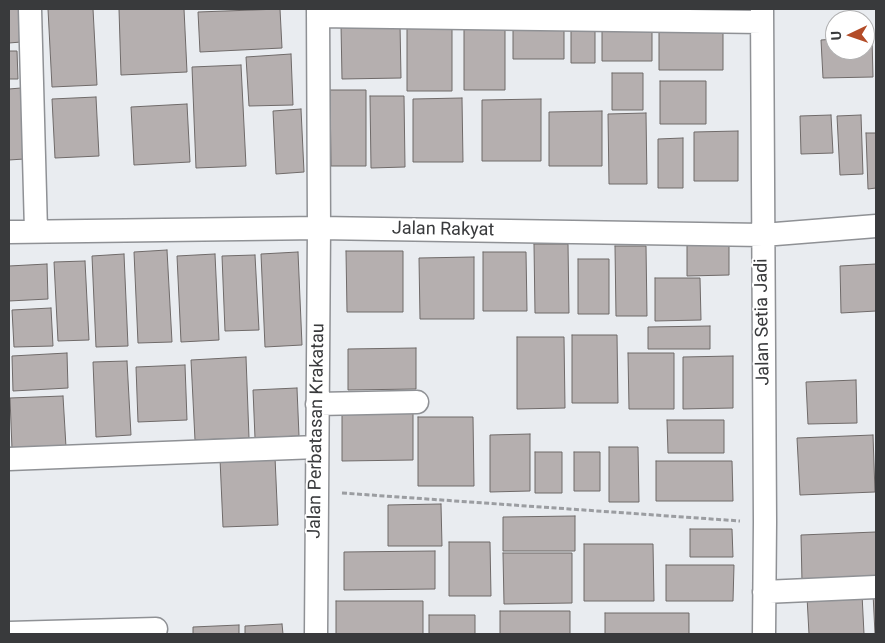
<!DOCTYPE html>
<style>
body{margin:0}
#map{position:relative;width:885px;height:643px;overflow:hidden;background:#e9ecf0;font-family:Roboto,sans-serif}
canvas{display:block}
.frame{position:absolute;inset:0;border:10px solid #393a3c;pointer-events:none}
.north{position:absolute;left:825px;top:10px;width:50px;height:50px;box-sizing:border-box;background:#fff;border:1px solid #b0b0b1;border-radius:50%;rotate:267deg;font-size:14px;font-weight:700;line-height:20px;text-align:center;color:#393a3c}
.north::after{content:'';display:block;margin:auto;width:18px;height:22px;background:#b34c28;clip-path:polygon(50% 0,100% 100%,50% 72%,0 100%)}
</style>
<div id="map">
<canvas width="885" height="643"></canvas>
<div class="frame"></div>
<div class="north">U</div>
</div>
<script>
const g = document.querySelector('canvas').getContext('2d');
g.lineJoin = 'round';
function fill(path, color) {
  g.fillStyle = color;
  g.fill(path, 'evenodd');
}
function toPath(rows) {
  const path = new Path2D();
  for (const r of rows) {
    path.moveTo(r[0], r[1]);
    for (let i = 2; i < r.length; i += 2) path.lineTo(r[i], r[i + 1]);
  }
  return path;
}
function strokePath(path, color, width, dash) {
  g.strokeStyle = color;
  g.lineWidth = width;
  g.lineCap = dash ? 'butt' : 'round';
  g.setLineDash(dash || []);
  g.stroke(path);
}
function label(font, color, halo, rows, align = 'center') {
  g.font = font + ' Roboto,sans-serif';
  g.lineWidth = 4;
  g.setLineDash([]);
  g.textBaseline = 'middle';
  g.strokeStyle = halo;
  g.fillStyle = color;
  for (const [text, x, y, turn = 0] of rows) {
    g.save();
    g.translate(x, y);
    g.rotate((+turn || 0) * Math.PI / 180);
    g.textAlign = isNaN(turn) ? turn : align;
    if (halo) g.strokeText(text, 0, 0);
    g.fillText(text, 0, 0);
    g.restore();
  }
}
const building = toPath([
 [9,9,20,9,21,42,9,43,9,9],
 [48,9,93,9,97,85,52,87,48,9],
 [119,9,184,9,187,72,121,75,119,9],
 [280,9,282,48,200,52,198,12,280,9],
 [684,9,727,9,728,16,685,18,684,9],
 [400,24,401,78,342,79,341,25,400,24],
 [407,28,452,28,452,91,407,91,407,28],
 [464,28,505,28,505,90,464,90,464,28],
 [723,28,723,70,659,70,659,29,723,28],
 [513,29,564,29,564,59,513,59,513,29],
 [571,30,595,30,595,63,571,63,571,30],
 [602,30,652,30,652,61,602,61,602,30],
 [865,38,872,38,873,77,823,78,821,40,835,39,835,50,865,50,865,38],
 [9,51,17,51,18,79,9,79,9,51],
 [291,54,293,105,249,106,246,57,291,54],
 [241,65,246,166,196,168,192,67,241,65],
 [612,73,643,73,643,110,612,110,612,73],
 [660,81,706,81,706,124,660,124,660,81],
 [21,88,24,159,9,160,9,89,21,88],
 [330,90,366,90,366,166,331,166,330,90],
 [370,96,404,96,405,167,371,168,370,96],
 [96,97,99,156,55,158,52,99,96,97],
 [462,98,463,162,413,162,413,99,462,98],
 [541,99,541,161,482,161,482,100,541,99],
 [187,104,190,162,134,165,131,107,187,104],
 [301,109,304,172,276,174,273,111,301,109],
 [602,111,602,166,549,166,549,112,602,111],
 [646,113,647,184,609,184,608,114,646,113],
 [831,115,833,153,801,154,800,116,831,115],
 [861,115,863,174,840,175,837,116,861,115],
 [738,131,738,181,694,181,694,132,738,131],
 [866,133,876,133,876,188,868,189,866,133],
 [683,138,683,188,658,188,658,139,683,138],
 [687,243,729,243,729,275,687,276,687,243],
 [534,244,568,244,569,313,535,313,534,244],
 [615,246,646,246,647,316,616,316,615,246],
 [167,250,172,342,138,343,134,252,167,250],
 [346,251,403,251,403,312,347,312,346,251],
 [298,252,302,345,265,347,261,254,298,252],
 [483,252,526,252,527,311,483,311,483,252],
 [124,254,128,346,96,347,92,256,124,254],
 [215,254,219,340,181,342,177,256,215,254],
 [255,255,259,330,225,331,222,256,255,255],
 [474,257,474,319,420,319,419,258,474,257],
 [578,259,609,259,609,314,578,314,578,259],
 [85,261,89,340,58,341,54,262,85,261],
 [47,264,48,299,9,301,9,266,47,264],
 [876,264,876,311,841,313,840,266,876,264],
 [655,278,700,278,701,320,655,321,655,278],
 [51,308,53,346,14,347,12,310,51,308],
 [710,326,710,349,648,349,648,327,710,326],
 [572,335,617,335,618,403,572,403,572,335],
 [517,337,564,337,565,408,517,409,517,337],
 [416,348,416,389,348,390,348,349,416,348],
 [67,353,68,388,13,391,12,356,67,353],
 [628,353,674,353,674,409,629,409,628,353],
 [733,356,733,408,683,409,683,357,733,356],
 [246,357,249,438,195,440,191,360,246,357],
 [127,361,131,435,96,437,93,362,127,361],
 [185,365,187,420,138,422,136,367,185,365],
 [856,380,857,423,808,424,806,382,856,380],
 [297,388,299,436,255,438,253,390,297,388],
 [63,396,66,447,12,449,10,398,63,396],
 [342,408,413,408,413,460,342,461,342,408],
 [418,417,473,417,474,486,418,486,418,417],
 [667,420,724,420,724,453,668,453,667,420],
 [530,434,530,491,490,492,490,435,530,434],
 [873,435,875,492,800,495,797,438,873,435],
 [609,447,638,447,639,502,609,502,609,447],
 [535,452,562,452,562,493,535,493,535,452],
 [574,452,600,452,600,491,574,491,574,452],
 [275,457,278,525,223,527,220,459,275,457],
 [656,461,732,461,733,501,656,501,656,461],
 [441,504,442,546,388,546,388,505,441,504],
 [575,516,575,551,503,551,503,517,575,516],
 [690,529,732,529,733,557,690,557,690,529],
 [876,532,876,579,802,582,801,535,876,532],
 [449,542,490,542,491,596,449,596,449,542],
 [584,544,653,544,654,601,584,601,584,544],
 [435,551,435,589,344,590,344,552,435,551],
 [503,553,572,553,572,603,504,604,503,553],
 [666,565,734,565,733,601,666,601,666,565],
 [873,593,876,593,876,634,875,634,873,593],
 [862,594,864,634,809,634,807,597,862,594],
 [336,601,423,601,423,634,336,634,336,601],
 [500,611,570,611,570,634,500,634,500,611],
 [605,613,689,613,689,634,605,634,605,613],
 [429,615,475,615,475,634,429,634,429,615],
 [282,624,283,634,245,634,245,626,282,624],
 [239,625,239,634,193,634,193,627,239,625]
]);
const path = toPath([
 [342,493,740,521]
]);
const minor = toPath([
 [30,9,36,231],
 [762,9,765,522,764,634],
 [318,16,762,22],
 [9,232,319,228,763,235,876,226],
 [317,404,417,402],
 [9,459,317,447],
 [764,592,876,587],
 [9,633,156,629],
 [316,634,319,228,318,9]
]);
const streetNames = [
 ["Jalan Rakyat",443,230,1],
 ["Jalan Setia Jadi",763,322,-91],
 ["Jalan Perbatasan Krakatau",317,431,-89]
];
fill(building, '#b5afaf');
strokePath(building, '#6f6a69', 1);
strokePath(minor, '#8f9195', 25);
strokePath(path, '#9b9da1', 3, [5, 2.5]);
strokePath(minor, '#fff', 22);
label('18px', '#393a3c', '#fff', streetNames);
</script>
